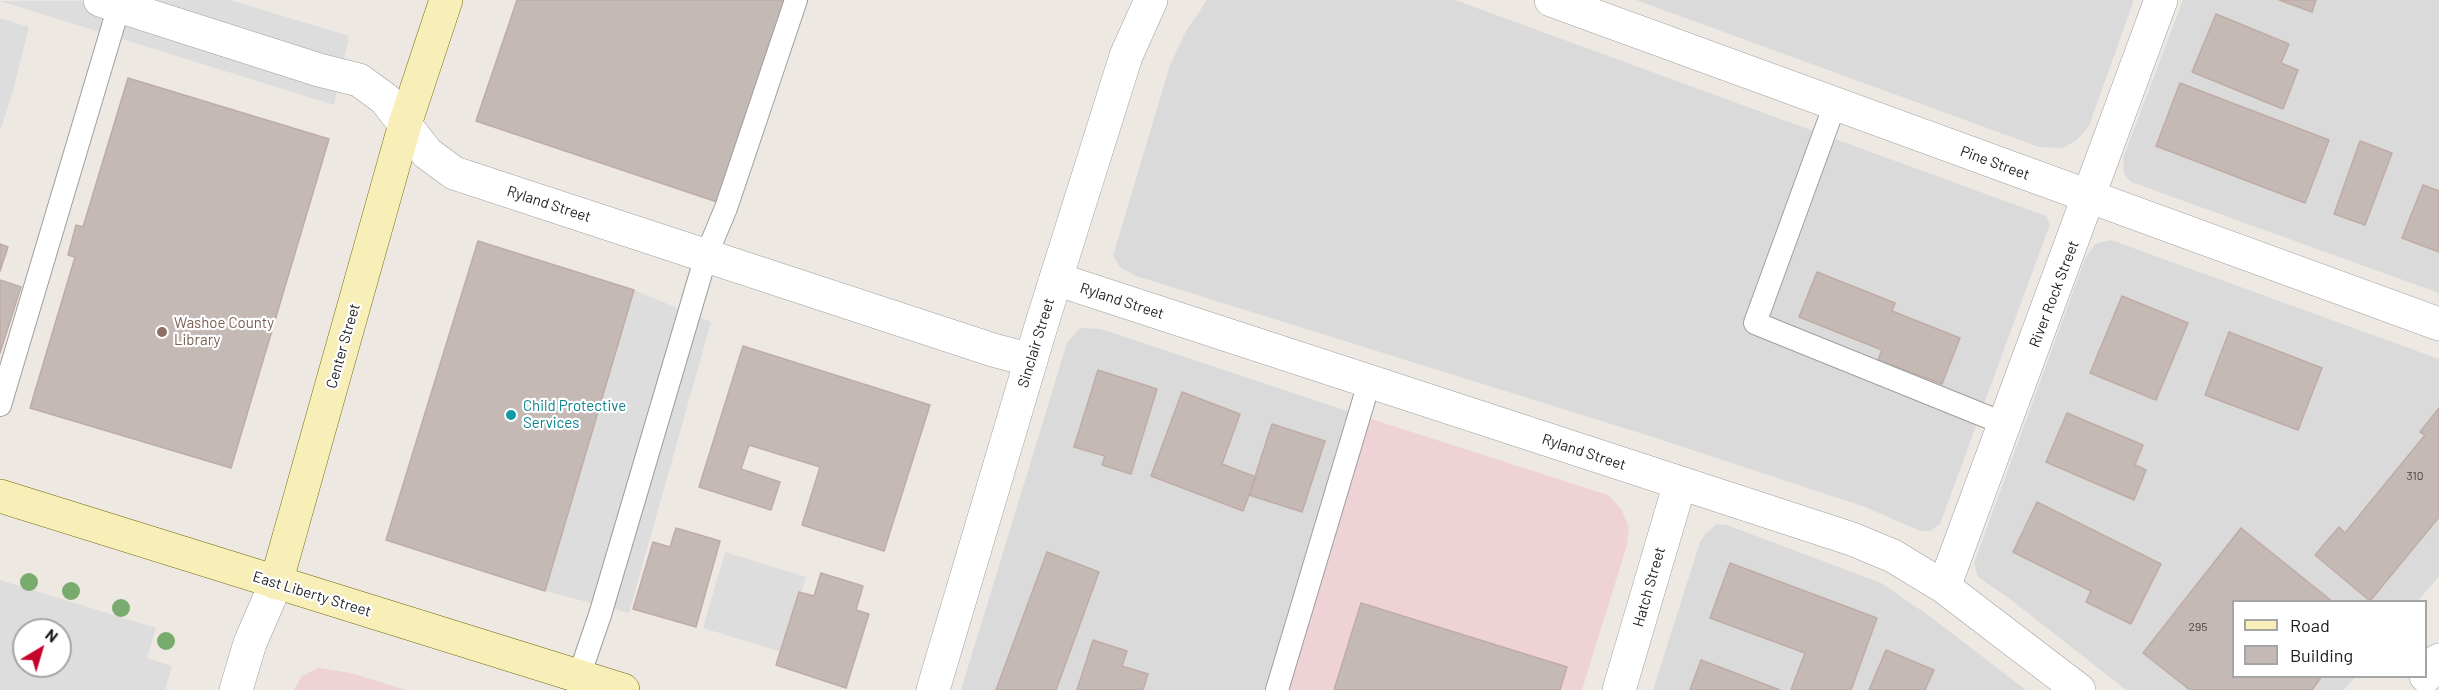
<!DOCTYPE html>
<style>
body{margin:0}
#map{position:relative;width:2439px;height:690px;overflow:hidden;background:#eee8e3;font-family:Barlow,sans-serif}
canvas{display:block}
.legend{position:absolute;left:2232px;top:600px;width:195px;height:78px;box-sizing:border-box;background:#fff;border:2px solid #a5a5a5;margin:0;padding:8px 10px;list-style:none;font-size:18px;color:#1d1d1d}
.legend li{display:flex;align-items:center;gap:12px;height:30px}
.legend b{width:30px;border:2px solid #a5a5a5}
.north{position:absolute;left:12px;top:618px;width:60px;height:60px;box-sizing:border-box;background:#fff;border:2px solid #a5a5a5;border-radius:50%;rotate:38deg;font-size:16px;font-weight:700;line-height:24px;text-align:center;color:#1d1d1d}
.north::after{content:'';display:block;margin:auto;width:21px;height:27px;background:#c5042b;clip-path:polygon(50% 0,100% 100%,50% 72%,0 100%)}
</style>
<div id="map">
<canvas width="2439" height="690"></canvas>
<ul class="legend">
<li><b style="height:8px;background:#f8eeb7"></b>Road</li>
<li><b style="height:16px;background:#c5b9b6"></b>Building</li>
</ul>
<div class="north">N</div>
</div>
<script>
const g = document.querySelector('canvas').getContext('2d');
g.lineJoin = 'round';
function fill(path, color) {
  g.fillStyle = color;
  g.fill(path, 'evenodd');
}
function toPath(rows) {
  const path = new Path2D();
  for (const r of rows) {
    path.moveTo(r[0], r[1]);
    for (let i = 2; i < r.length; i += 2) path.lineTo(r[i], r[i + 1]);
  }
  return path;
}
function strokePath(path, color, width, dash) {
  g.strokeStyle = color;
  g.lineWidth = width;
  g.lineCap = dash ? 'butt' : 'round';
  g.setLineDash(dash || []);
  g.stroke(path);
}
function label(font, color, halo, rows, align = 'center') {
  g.font = font + ' Barlow,sans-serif';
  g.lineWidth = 4.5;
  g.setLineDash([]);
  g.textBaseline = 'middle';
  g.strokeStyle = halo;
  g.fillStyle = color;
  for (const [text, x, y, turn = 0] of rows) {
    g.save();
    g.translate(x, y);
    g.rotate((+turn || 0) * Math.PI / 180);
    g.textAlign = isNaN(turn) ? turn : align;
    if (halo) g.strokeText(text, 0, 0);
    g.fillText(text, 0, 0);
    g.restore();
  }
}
const residential = toPath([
 [1207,0,1455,0,2046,216,2050,224,1940,524,1930,531,1920,531,1865,507,1656,438,1136,276,1120,267,1113,256,1170,65,1185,33],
 [1636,0,2134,0,2089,126,2077,140,2063,148,2039,147],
 [2183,0,2439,0,2439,293,2131,182,2124,174,2123,158],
 [2111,240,2439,359,2439,576,2418,601,2234,602,2234,676,2355,677,2343,690,2126,690,2010,599,1978,577,1974,563,2085,259,2095,244],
 [1080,328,1101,329,1359,415,1279,690,961,690,1067,343],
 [1717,524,1727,525,1881,583,1928,615,2026,690,1653,690,1700,542,1706,533]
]);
const commercial = toPath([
 [1359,415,1608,495,1621,509,1629,527,1627,545,1582,690,1279,690],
 [318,668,351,673,406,690,294,690,301,677]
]);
const parking = toPath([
 [230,0,349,36,334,105,0,1],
 [0,18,29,27,13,91,0,131],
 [634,290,711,322,629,613,545,591],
 [725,552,806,577,782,652,703,628],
 [0,580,156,628,147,658,172,666,165,690,0,690],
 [24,630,60,630,60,666,24,666]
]);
const building = toPath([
 [517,0,790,0,723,204,476,121,517,0],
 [2279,0,2316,0,2312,12,2279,0],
 [2216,14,2289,44,2281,63,2298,70,2283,109,2192,72,2216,14],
 [128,78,329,139,231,468,30,408,75,257,68,255,76,225,83,227,128,78],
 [2180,83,2329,140,2305,203,2156,146,2180,83],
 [2360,141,2392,153,2365,225,2334,214,2360,141],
 [2423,185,2439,191,2439,252,2402,238,2423,185],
 [478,241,634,290,545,591,386,540,478,241],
 [0,244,8,247,0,271,0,244],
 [1817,272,1895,303,1892,311,1960,338,1942,384,1878,360,1882,350,1799,317,1817,272],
 [0,280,21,287,0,353,0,280],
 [2122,296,2188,323,2156,400,2090,373,2122,296],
 [2229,332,2322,368,2298,430,2205,395,2229,332],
 [743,346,930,405,884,551,802,525,820,467,749,445,741,469,780,482,771,510,699,487,743,346],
 [1098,370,1157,389,1131,474,1102,465,1105,456,1074,447,1098,370],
 [1182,392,1240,414,1222,464,1256,477,1243,511,1151,476,1182,392],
 [2439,408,2439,517,2370,601,2315,555,2339,527,2345,533,2425,435,2420,432,2439,408],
 [2067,413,2143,445,2135,465,2146,470,2134,500,2046,462,2067,413],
 [1272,424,1325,441,1302,512,1249,495,1272,424],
 [2037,502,2161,564,2131,624,2086,602,2091,591,2013,552,2037,502],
 [676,528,720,541,696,627,633,609,653,542,670,547,676,528],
 [2241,528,2333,602,2234,602,2234,676,2322,676,2312,690,2190,690,2143,653,2241,528],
 [1047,552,1099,572,1056,690,996,690,1047,552],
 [1730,563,1877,618,1851,690,1791,690,1805,653,1710,618,1730,563],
 [821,573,863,586,856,610,869,614,846,688,776,665,799,592,814,596,821,573],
 [1361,603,1567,667,1560,690,1334,690,1361,603],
 [1093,640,1127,651,1122,666,1148,674,1143,690,1077,690,1093,640],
 [1886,650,1934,670,1925,690,1869,690,1886,650],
 [1701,660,1780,690,1690,690,1701,660]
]);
const service = toPath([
 [1835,104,1755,323,2005,424],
 [0,405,119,6],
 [579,676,600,615,706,256,726,208,796,0],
 [1277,690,1369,383]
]);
const minor = toPath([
 [100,0,319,70,359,80,385,99,427,153,454,173,993,350,1031,360],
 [1551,0,2439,324],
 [1056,279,1852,539,1893,556,1944,587,2079,690],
 [1944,587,2161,0],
 [1619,690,1680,483]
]);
const tertiary = toPath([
 [2426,676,2439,660],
 [236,690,250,643,276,583],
 [933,690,1042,323,1126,56,1151,0]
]);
const secondary = toPath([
 [0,496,623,690],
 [276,583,405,124,446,0]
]);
const trees = [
 [29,582],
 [71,591],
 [121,608],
 [166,641]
];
const markers = [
 [162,332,6,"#8d6e63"],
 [511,415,6,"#0f9aa8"]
];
const numberNames = [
 ["310",2415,476],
 ["295",2198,627]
];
const streetNames = [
 ["Pine Street",1995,163,20],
 ["Ryland Street",549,204,18],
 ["River Rock Street",2054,294,-69],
 ["Ryland Street",1122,301,18],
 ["Sinclair Street",1036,343,-73],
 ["Center Street",343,346,-74],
 ["Ryland Street",1584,452,18],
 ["Hatch Street",1649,587,-74],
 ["East Liberty Street",312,594,17]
];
const educationNames = [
 ["Washoe County",174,323],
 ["Library",174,340]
];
const cultureNames = [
 ["Child Protective",523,406],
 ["Services",523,423]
];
fill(residential, '#dbdada');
fill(commercial, '#efd2d6');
fill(parking, '#ddd');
fill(building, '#c5b9b6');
strokePath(building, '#bfaca5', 1.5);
strokePath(service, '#9e9e9e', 24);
strokePath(minor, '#9e9e9e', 34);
strokePath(tertiary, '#9e9e9e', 34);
strokePath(secondary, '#716707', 34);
strokePath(service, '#fff', 22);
strokePath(minor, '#fff', 33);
strokePath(tertiary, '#fff', 33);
strokePath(secondary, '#f8eeb7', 33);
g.fillStyle = '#79aa6e';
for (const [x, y] of trees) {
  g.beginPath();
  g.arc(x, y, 9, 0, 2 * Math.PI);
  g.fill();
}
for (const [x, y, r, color] of markers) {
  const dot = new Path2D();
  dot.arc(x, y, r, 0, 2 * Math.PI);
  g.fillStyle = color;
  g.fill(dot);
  strokePath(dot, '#fff', 2);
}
label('12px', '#474443', null, numberNames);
label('15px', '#1d1d1d', '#fff', streetNames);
label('15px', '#785e54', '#fff', educationNames, 'left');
label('15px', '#0d838f', '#fff', cultureNames, 'left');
</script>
